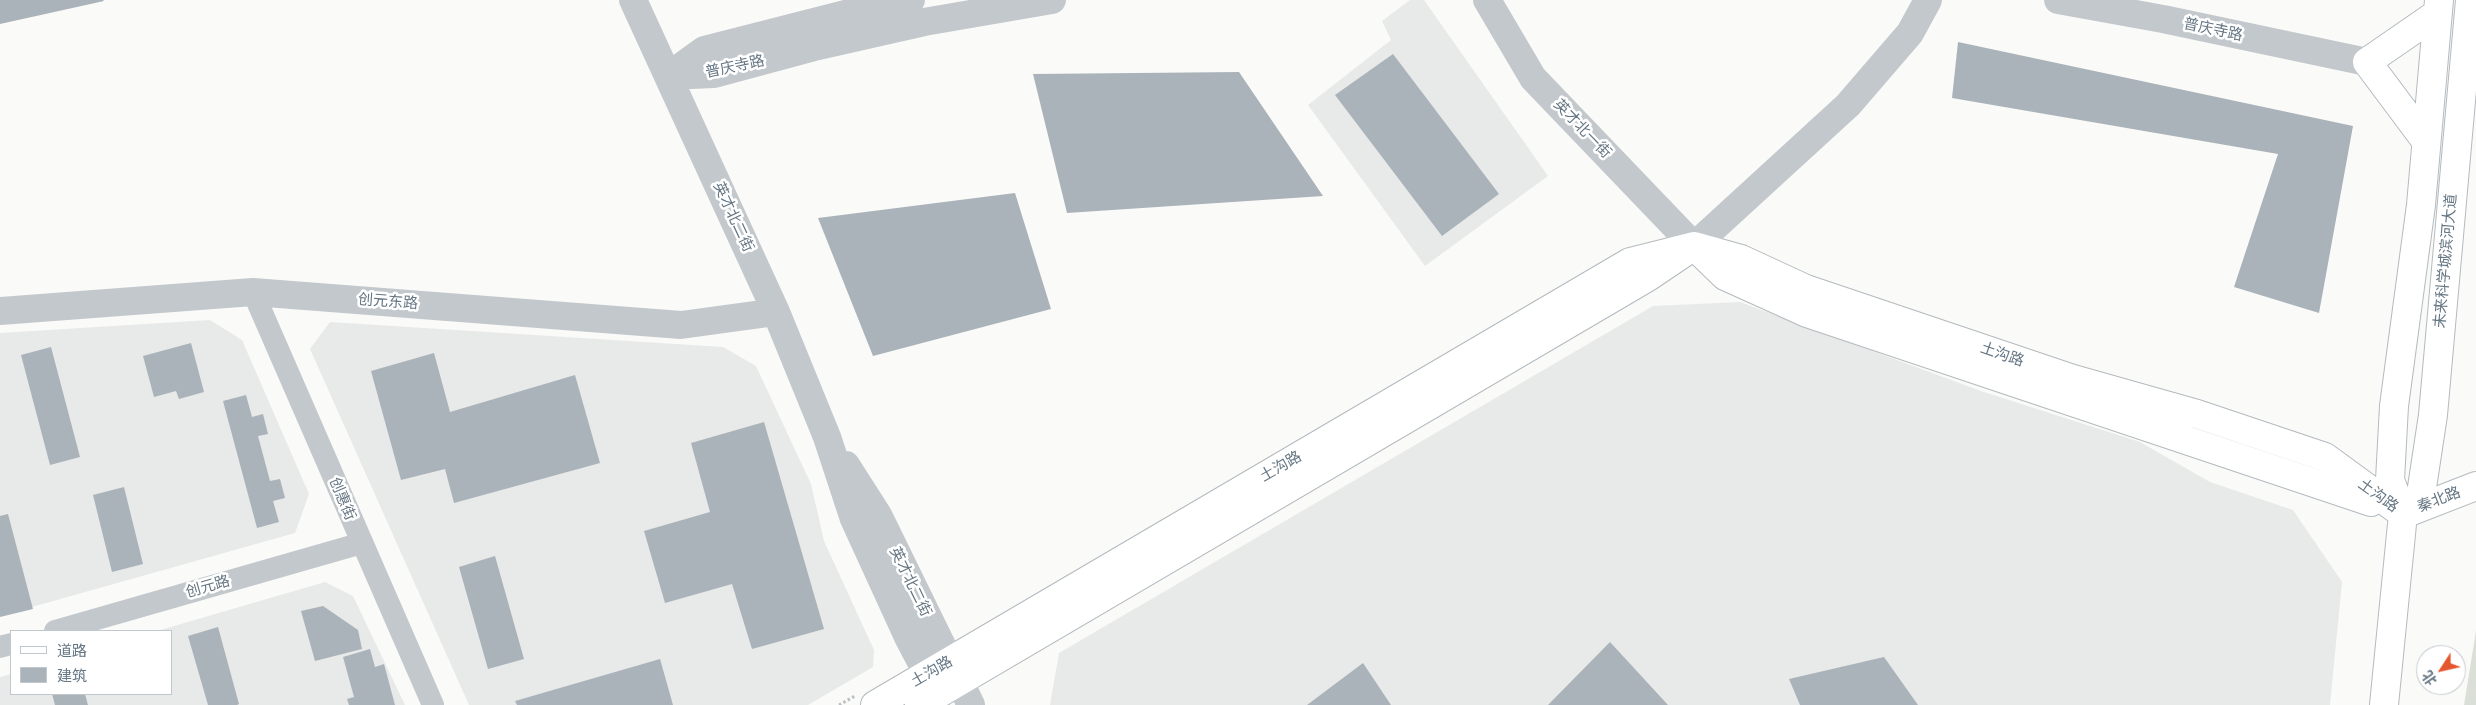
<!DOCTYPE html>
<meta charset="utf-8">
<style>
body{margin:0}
#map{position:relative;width:2476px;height:705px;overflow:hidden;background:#fafaf8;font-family:Helvetica,"Noto Sans SC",sans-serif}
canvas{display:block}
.legend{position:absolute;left:10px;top:630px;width:162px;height:65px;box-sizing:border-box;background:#fff;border:1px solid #c1c8cd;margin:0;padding:6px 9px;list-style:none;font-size:15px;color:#657683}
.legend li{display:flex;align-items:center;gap:10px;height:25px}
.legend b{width:25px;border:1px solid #c1c8cd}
.north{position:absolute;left:2416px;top:645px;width:50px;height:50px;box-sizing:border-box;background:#fff;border:1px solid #c1c8cd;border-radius:50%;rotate:235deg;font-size:14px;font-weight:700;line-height:20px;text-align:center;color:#657683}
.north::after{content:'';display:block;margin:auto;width:18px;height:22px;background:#e4572e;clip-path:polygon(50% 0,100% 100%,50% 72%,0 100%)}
</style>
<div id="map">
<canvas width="2476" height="705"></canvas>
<ul class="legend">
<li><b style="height:6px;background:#fff"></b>道路</li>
<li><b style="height:14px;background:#aab3b9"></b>建筑</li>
</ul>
<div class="north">北</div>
</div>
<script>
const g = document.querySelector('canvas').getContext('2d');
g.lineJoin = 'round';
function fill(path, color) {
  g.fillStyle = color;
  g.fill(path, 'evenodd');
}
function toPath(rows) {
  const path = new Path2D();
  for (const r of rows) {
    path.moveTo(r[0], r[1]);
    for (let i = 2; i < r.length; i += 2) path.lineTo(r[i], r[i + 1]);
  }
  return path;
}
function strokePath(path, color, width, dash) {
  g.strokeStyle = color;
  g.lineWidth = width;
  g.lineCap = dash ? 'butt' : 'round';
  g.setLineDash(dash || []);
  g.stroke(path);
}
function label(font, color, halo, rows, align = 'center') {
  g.font = font + ' Helvetica,"Noto Sans SC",sans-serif';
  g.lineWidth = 5;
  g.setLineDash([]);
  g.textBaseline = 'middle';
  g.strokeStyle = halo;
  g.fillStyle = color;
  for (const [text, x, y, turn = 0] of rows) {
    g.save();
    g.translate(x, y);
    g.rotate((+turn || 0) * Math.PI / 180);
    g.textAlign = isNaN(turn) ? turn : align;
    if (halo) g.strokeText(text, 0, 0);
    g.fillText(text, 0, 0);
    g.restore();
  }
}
const built = toPath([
 [1410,0,1424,0,1548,176,1425,266,1308,105,1391,40,1382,21],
 [1740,302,1981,391,2140,442,2210,482,2293,510,2342,582,2330,705,1050,705,1059,653,1653,306],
 [210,320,242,340,309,494,295,533,0,616,0,333],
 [330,322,723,347,756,366,811,484,824,541,874,650,873,667,808,705,469,705,310,349],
 [325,582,353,596,405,705,0,705,0,677,11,674,11,694,171,694,171,631,157,631]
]);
const green = toPath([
 [2476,631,2476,705,2464,705]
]);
const building = toPath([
 [0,0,103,0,104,1,0,24],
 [1958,42,2353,126,2319,313,2234,287,2278,154,1952,98],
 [1393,54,1499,194,1442,236,1335,95],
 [1239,72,1323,196,1067,213,1033,74],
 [1015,193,1051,309,873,356,818,218],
 [191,343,204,392,179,399,176,391,154,397,143,356],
 [51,347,80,457,50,465,21,355],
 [434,353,450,412,575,375,600,463,454,503,445,469,401,480,371,371],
 [246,395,252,417,263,414,268,434,258,436,270,481,280,479,285,498,273,501,279,522,257,528,223,401],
 [764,422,824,629,752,649,732,584,665,603,644,531,710,512,691,443],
 [124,487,143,564,112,572,93,495],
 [8,514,33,609,0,617,0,516],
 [495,556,524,659,488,669,459,567],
 [323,606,358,630,362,649,315,661,301,611],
 [218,627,239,704,237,705,208,705,188,636],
 [1610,642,1668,705,1548,705],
 [370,649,375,667,384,664,395,705,349,705,347,699,354,697,343,657],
 [1884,657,1918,705,1800,705,1789,679],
 [660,659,673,705,517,705,515,701],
 [1363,663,1391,705,1307,705],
 [52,694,85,694,88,705,55,705]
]);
const path = toPath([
 [839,705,855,696]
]);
const minor = toPath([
 [253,292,433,705],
 [55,631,362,543],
 [0,647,11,644]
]);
const tertiary = toPath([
 [633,0,776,312,827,437,854,519,908,637,939,696],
 [1487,0,1533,78,1694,246,1848,105,1910,33,1928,0],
 [2058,0,2163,19,2367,62],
 [668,76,714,74,818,46,924,22,1052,0],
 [668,76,704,50,853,12,911,0],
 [0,311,253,292,681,325,776,312],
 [846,465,878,515,971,705]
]);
const secondary = toPath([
 [2426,141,2367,62,2438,13],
 [2403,514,2421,494,2433,415,2470,0],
 [2404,514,2476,486],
 [875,705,1630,262,1694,246,1741,259,1806,289,2073,379,2197,414,2325,457,2403,514],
 [919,705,1648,277,1694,246,1725,276,1807,313,2371,502],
 [2384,705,2403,514,2390,480,2394,406,2421,205,2439,0]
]);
const streetNames = [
 ["普庆寺路",2213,30,12],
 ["普庆寺路",735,67,-12],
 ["英才北一街",1582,129,46],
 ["英才北二街",733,217,65],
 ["未来科学城滨河大道",2446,261,-85],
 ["创元东路",388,302,4],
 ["土沟路",2002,355,19],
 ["土沟路",1281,467,-30],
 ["土沟路",2378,496,36],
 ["创惠街",342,499,67],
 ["秦北路",2439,500,-21],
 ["英才北二街",910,582,64],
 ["创元路",208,587,-16],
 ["土沟路",932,672,-30]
];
fill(built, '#e8e9e9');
fill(green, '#dadfd7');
fill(building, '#aab3b9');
strokePath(secondary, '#b3babf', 30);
strokePath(path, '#bbbfc2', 3, [2.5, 2.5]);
strokePath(minor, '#c3c8cc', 22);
strokePath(tertiary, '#c3c8cc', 28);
strokePath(secondary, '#fff', 28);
label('15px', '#657683', '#fff', streetNames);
</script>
